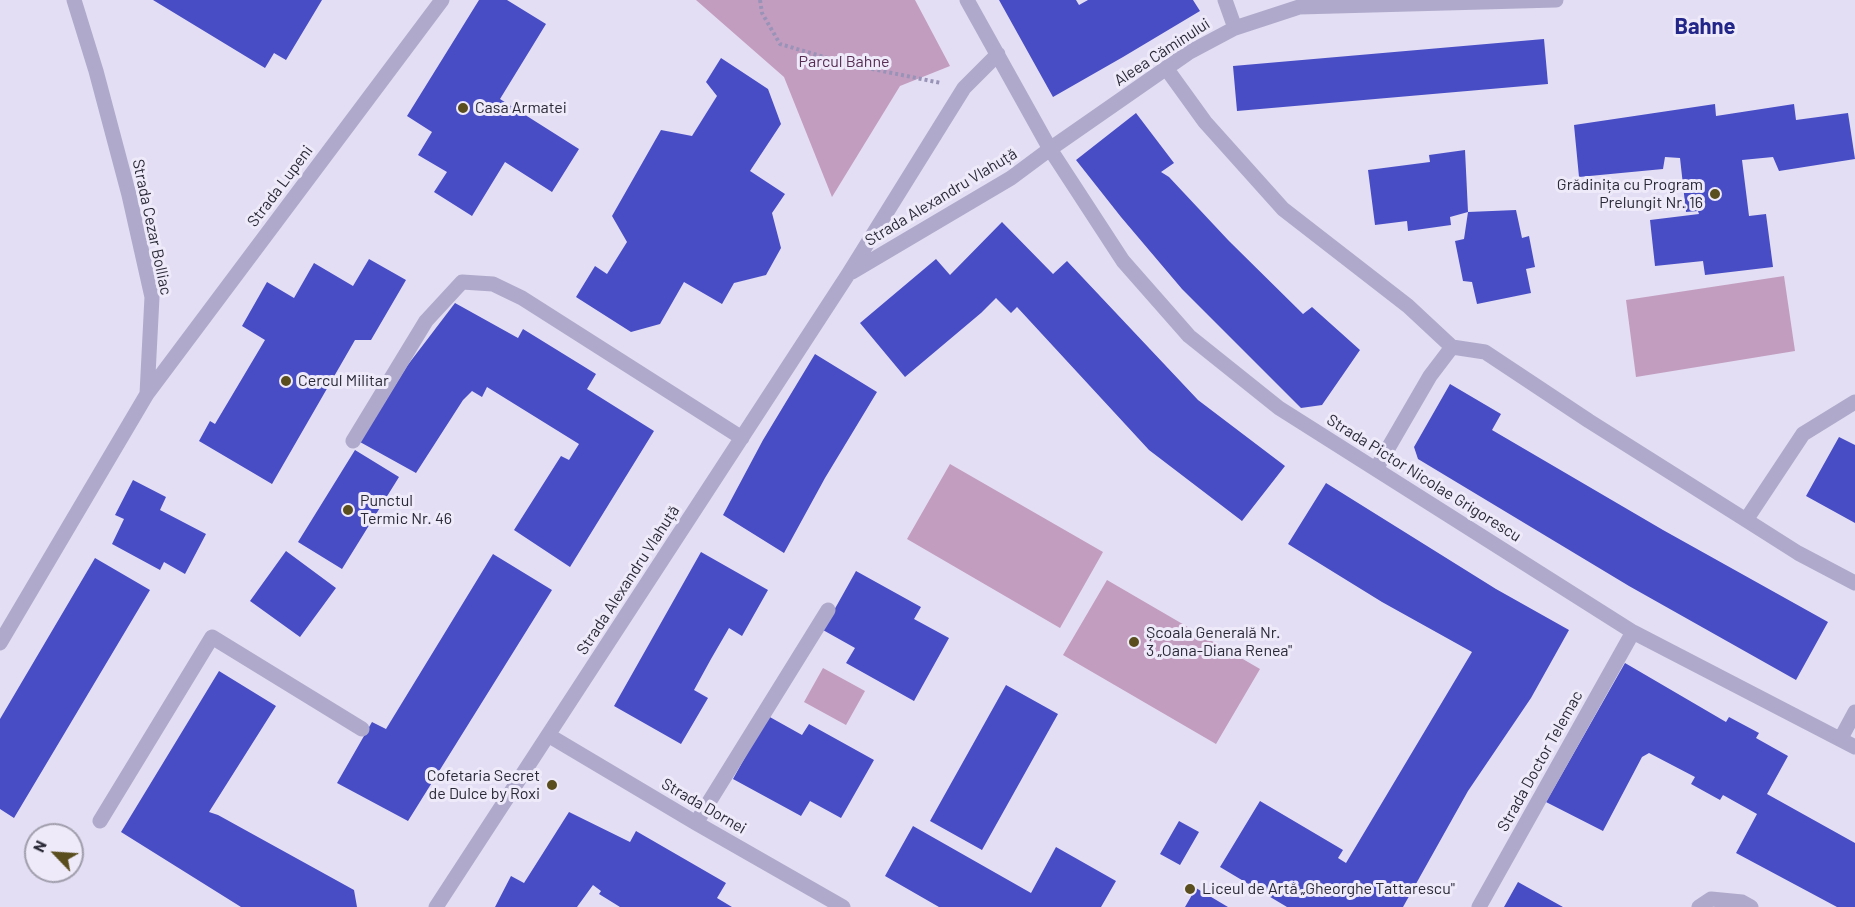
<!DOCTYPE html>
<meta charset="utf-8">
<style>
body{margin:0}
#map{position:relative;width:1855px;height:907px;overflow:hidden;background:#e3def3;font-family:Barlow,sans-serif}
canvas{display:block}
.north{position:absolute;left:24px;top:823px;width:60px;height:60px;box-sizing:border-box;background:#efeafa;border:2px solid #a09dac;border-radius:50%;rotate:295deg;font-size:16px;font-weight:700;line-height:24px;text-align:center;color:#2a2938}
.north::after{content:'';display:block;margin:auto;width:21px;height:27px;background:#5a4e1e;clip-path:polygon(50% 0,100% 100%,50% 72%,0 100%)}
</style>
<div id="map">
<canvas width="1855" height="907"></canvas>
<div class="north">N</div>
</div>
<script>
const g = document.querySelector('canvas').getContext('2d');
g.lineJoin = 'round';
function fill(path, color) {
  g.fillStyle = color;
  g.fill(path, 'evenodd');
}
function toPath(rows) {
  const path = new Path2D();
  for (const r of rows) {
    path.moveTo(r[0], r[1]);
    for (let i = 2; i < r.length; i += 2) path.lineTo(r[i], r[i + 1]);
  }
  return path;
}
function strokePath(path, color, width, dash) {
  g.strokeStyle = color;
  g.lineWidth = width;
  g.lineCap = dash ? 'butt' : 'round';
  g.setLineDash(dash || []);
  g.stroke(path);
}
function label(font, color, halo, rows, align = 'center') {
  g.font = font + ' Barlow,sans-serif';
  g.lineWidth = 6;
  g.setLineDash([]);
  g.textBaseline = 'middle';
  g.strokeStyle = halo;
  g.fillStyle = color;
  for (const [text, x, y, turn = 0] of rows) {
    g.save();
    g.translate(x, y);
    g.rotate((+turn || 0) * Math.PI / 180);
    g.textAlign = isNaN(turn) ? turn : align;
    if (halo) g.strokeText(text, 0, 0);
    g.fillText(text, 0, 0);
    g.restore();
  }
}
const green = toPath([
 [696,0,915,0,950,66,900,86,832,197,784,77],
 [1784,276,1795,351,1636,377,1626,300],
 [950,464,1103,552,1060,628,907,539],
 [1107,580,1260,669,1216,744,1063,655],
 [823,668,865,691,846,725,804,702]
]);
const building = toPath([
 [153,0,322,0,286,60,274,53,265,68],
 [479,0,507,0,546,24,500,99,579,149,552,192,505,162,472,216,434,192,447,172,418,155,432,132,407,116],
 [999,0,1076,0,1079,5,1088,0,1193,0,1200,11,1123,57,1053,97],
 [1544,39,1548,84,1237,111,1233,66],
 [721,58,768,89,781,124,750,171,785,194,772,213,781,248,766,275,734,283,722,304,684,282,660,324,631,332,576,297,595,266,607,274,627,242,612,216,661,130,692,136,717,96,706,82],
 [1715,104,1716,116,1794,104,1796,120,1848,113,1855,159,1779,171,1773,157,1742,160,1749,216,1766,214,1773,267,1705,275,1703,261,1655,266,1650,220,1699,214,1698,211,1686,212,1680,158,1665,157,1663,169,1579,177,1574,125],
 [1136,113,1174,163,1161,172,1169,177,1229,241,1303,314,1312,307,1360,350,1322,405,1301,408,1182,289,1121,217,1076,160],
 [1465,150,1468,212,1516,210,1522,238,1529,236,1535,267,1526,269,1531,293,1477,304,1472,282,1463,281,1455,241,1464,239,1468,212,1450,217,1451,225,1408,231,1407,221,1375,225,1368,170,1430,162,1429,155],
 [1002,222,1053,274,1067,261,1198,400,1285,466,1242,521,1149,450,1017,307,1011,313,996,298,981,313,905,377,860,323,936,259,950,275],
 [369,259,406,280,371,340,355,340,272,484,199,441,210,421,215,424,265,340,242,326,267,282,294,298,314,263,353,286],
 [455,303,518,338,523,329,596,374,587,389,654,431,570,567,514,530,561,456,569,460,579,444,487,387,482,397,472,391,463,400,416,473,360,442,407,366],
 [815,354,877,392,825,478,784,553,723,515,763,440],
 [1450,384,1501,414,1492,430,1663,530,1828,622,1796,680,1629,586,1418,459,1414,447],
 [1839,437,1855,445,1855,523,1806,496],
 [355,450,399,477,342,569,298,542],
 [133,480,166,497,160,510,206,534,185,574,164,562,160,570,112,544,124,519,115,515],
 [1326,483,1496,589,1569,630,1531,698,1468,791,1403,907,1287,907,1220,867,1260,801,1343,850,1338,858,1346,863,1472,652,1382,602,1288,544],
 [286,551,336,588,300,637,250,601],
 [701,552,768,590,742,636,729,628,711,659,694,690,708,698,681,744,614,706],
 [493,554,552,590,408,821,337,783,372,722,386,729],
 [95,558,150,590,14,818,0,809,0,719],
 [856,571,921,607,914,619,949,638,914,701,846,663,855,648,823,630],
 [1625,663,1726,722,1729,717,1759,733,1756,738,1788,756,1767,794,1855,843,1855,907,1837,907,1736,853,1757,814,1723,795,1720,800,1691,784,1695,777,1649,753,1642,757,1603,831,1546,802],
 [219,671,276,706,209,812,218,815,354,890,357,907,241,907,121,832],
 [1006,685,1058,714,982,850,930,821],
 [768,716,802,735,809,724,874,760,841,818,810,801,801,816,733,779],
 [569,812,630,842,636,831,726,883,717,898,732,907,620,907,599,894,601,891,593,885,577,907,495,907,511,876,524,883],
 [1179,821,1199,832,1180,865,1160,854],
 [913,826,1031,893,1056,847,1116,881,1101,907,939,907,885,876],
 [1518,882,1563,907,1504,907],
 [1196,888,1228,907,1185,907]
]);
const path = toPath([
 [760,0,762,13,780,44,848,64,941,83]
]);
const minor = toPath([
 [74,0,96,71,129,195,152,297,147,394],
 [967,0,1050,149,1123,261,1189,336,1279,408,1633,632,1855,747],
 [1225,0,1235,28],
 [1166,68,1205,122,1283,209,1408,306,1452,347,1430,376,1376,469],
 [852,272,1011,178,1050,149,1188,53,1235,28,1299,7,1556,0],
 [1452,347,1485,352,1589,421,1746,520,1798,553,1855,583],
 [353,441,426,321,462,282,493,284,522,298,742,438],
 [1746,520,1803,434,1855,402],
 [0,643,147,394,442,0],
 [548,735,696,823,843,907],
 [1841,738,1855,712],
 [100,821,212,637,362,729],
 [696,823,828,610],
 [436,907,849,273,964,88,998,54],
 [1479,907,1633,632],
 [1699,907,1711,899,1742,902,1751,907]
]);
const markers = [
 [463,108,6,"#5a4e1e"],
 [1715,194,6,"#5a4e1e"],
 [286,381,6,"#5a4e1e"],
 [348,510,6,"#5a4e1e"],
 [1134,642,6,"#5a4e1e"],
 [552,785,6,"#5a4e1e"],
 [1190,889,6,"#5a4e1e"]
];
const streetNames = [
 ["Aleea Căminului",1162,52,-33],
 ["Strada Lupeni",280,186,-53],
 ["Strada Alexandru Vlahuță",941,197,-31],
 ["Strada Cezar Bolliac",152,227,78],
 ["Strada Pictor Nicolae Grigorescu",1424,478,32],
 ["Strada Alexandru Vlahuță",628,580,-57],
 ["Strada Doctor Telemac",1540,761,-61],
 ["Strada Dornei",704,806,30]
];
const parkNames = [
 ["Parcul Bahne",844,62]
];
const poiNames = [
 ["Casa Armatei",475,108],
 ["Grădinița cu Program",1703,185,"right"],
 ["Prelungit Nr. 16",1703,203,"right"],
 ["Cercul Militar",298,381],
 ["Punctul",360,501],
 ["Termic Nr. 46",360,519],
 ["Școala Generală Nr.",1146,633],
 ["3 „Oana-Diana Renea\"",1146,651],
 ["Cofetaria Secret",540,776,"right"],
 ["de Dulce by Roxi",540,794,"right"],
 ["Liceul de Artă „Gheorghe Tattarescu\"",1202,889]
];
const districtNames = [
 ["Bahne",1705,27]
];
fill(green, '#c29dc0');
fill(building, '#484dc6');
strokePath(path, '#9993b7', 4, [3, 3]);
strokePath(minor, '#afa9cb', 15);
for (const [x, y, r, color] of markers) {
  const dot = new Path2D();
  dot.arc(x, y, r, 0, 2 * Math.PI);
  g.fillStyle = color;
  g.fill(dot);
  strokePath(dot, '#efeafa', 2);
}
label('16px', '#2a2938', '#efeafa', streetNames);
label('16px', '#572d53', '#efeafa', parkNames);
label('16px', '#2a2938', '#efeafa', poiNames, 'left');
label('bold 22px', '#222688', '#efeafa', districtNames);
</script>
